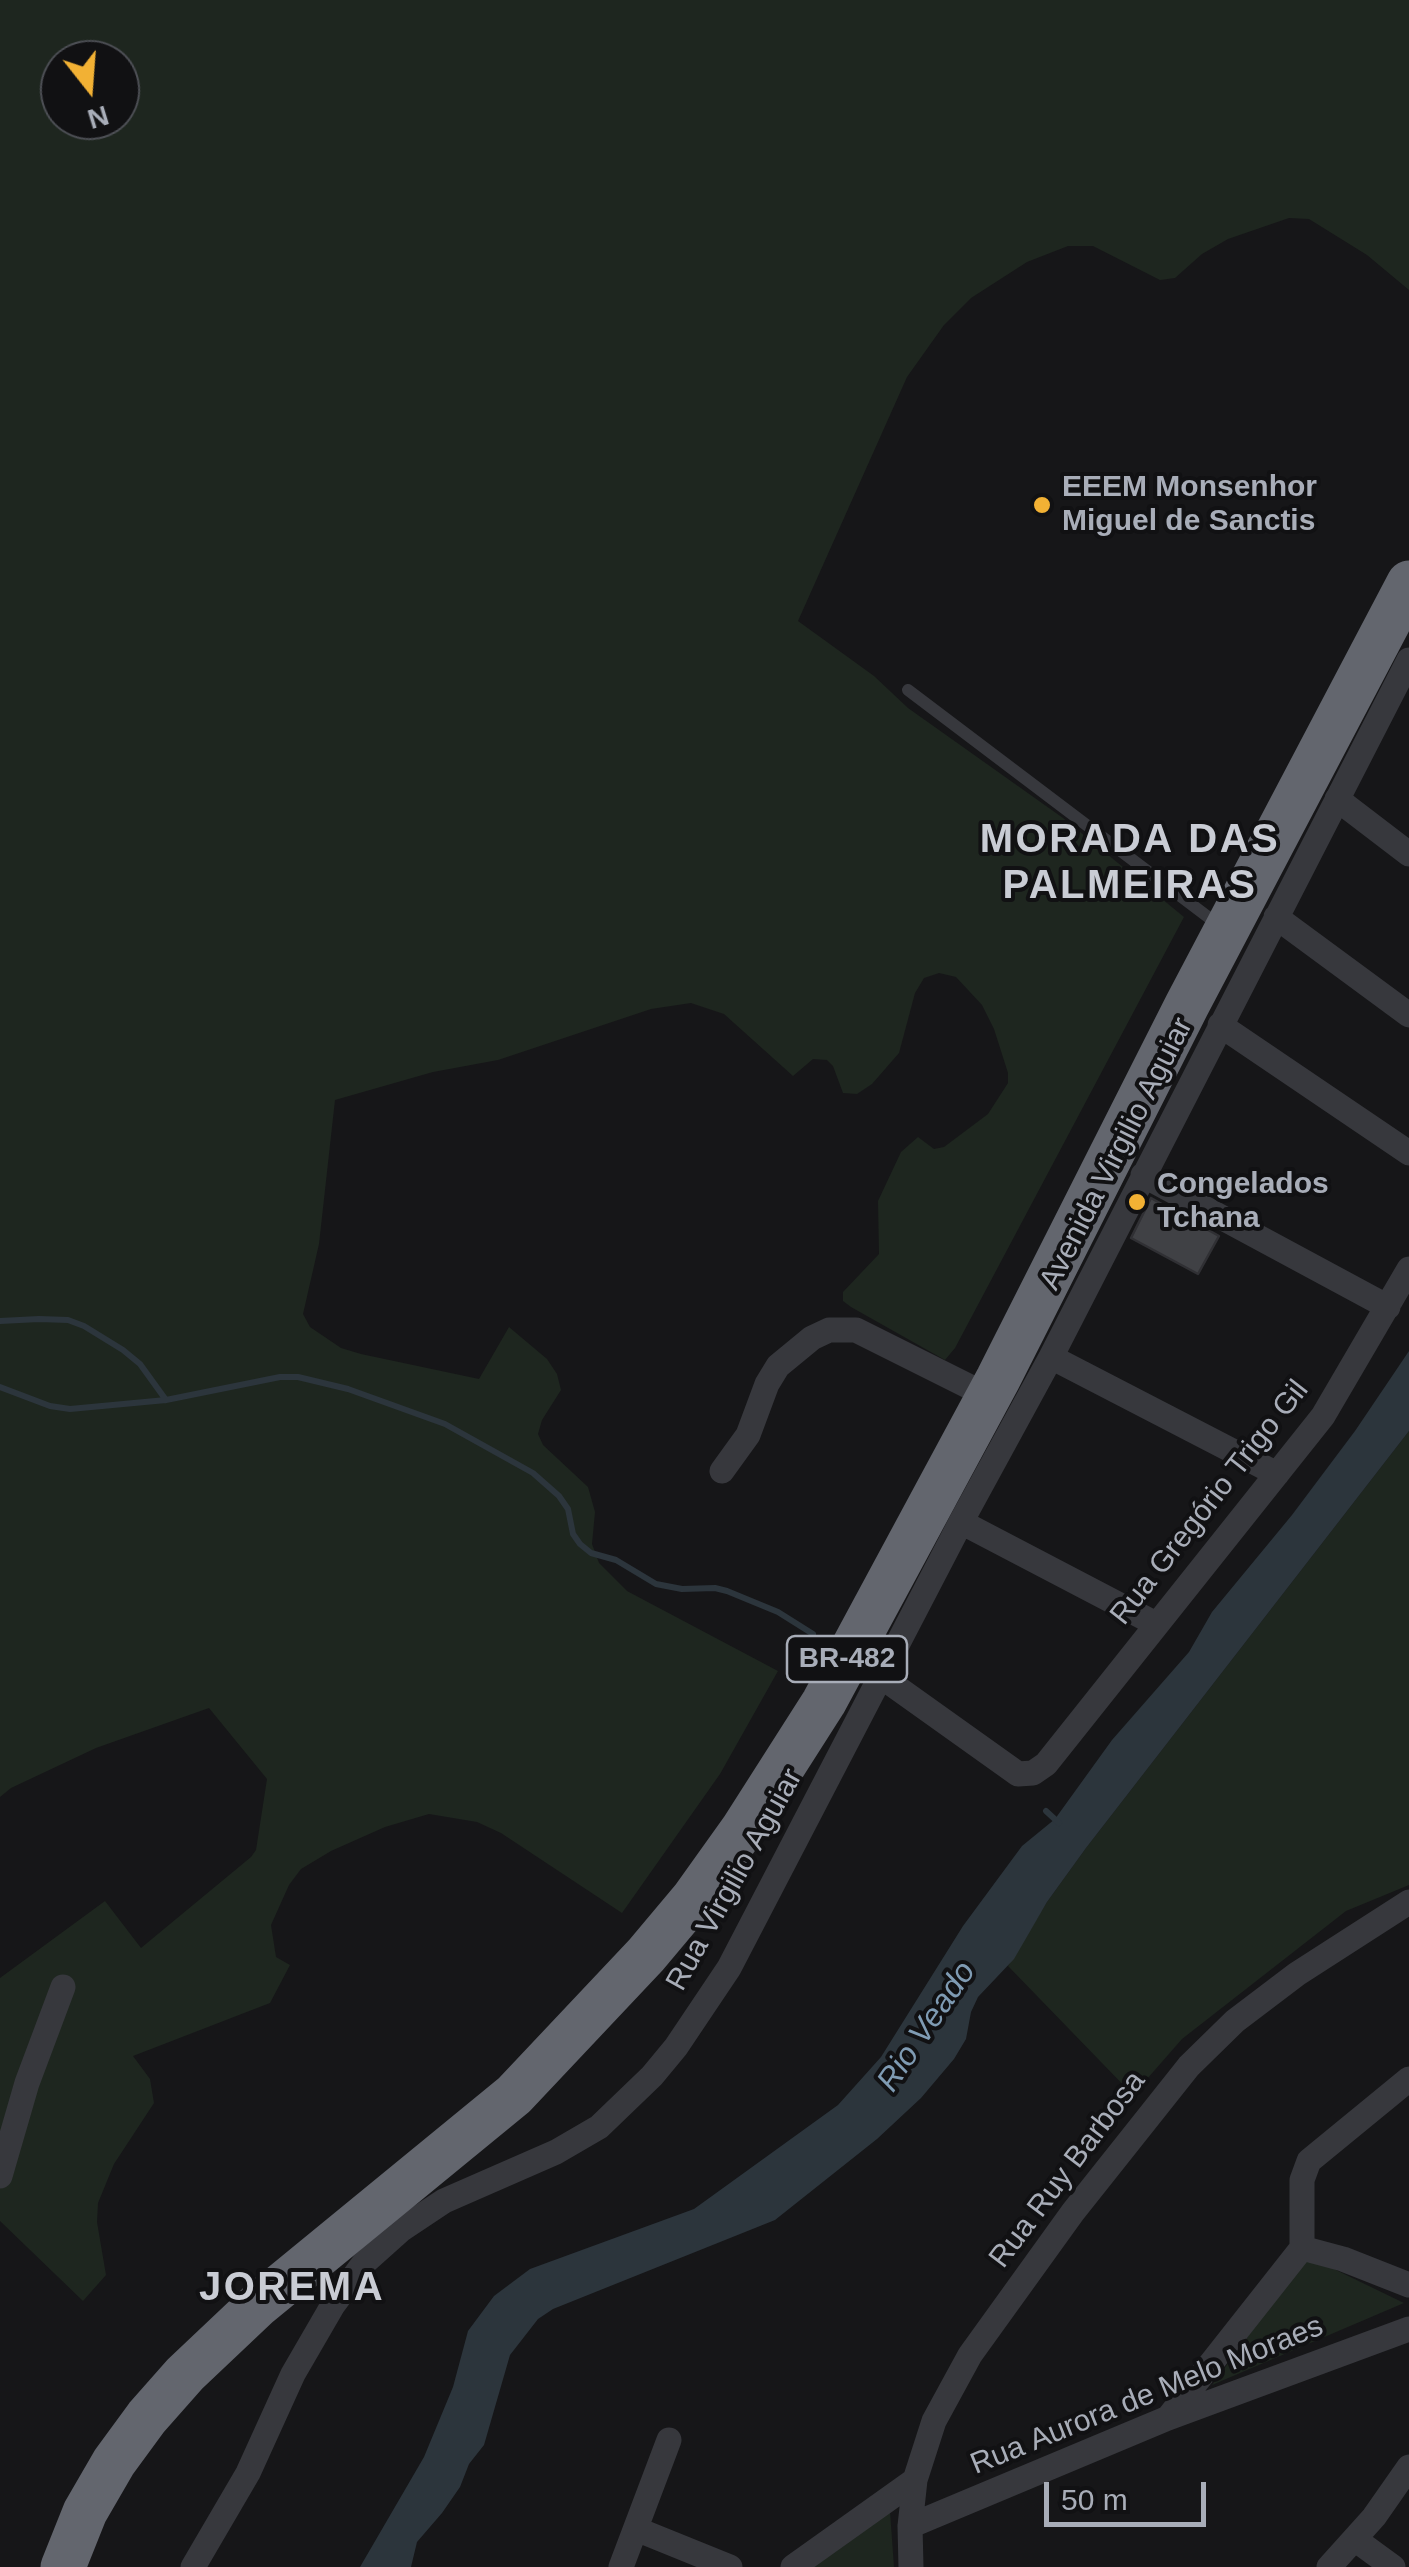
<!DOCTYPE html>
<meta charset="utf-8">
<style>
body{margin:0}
#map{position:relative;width:1409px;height:2567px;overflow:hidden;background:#161618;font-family:Arial,sans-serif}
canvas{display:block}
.north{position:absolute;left:40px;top:40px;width:100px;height:100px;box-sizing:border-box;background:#111113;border:2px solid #4d4f55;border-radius:50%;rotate:163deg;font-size:28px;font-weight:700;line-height:40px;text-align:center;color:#a8adb8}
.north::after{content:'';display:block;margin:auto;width:35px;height:45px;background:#f2b134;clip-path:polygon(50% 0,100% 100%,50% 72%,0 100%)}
.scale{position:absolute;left:1044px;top:2482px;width:162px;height:45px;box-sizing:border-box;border:5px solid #a8adb8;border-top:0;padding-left:12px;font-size:30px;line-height:35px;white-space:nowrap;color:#a8adb8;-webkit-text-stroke:8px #111113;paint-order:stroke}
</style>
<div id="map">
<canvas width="1409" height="2567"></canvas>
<div class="north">N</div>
<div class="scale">50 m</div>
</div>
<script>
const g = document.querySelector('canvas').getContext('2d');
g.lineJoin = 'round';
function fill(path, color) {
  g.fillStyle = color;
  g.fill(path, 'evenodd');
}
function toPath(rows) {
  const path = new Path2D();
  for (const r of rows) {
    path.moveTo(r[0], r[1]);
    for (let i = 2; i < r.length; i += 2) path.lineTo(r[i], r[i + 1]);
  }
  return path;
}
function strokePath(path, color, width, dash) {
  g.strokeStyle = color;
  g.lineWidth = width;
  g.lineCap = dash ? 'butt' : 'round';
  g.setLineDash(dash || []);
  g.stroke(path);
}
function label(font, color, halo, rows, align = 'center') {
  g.font = font + ' Arial,sans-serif';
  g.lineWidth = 8;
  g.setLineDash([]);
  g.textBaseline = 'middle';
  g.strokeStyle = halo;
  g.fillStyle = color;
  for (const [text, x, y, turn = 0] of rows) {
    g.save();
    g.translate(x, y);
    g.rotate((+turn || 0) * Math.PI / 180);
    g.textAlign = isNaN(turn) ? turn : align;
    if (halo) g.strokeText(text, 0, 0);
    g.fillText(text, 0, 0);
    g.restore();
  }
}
const green = toPath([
 [0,0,1409,0,1409,290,1367,255,1309,219,1289,218,1228,239,1202,254,1175,278,1160,280,1093,246,1068,246,1027,262,971,298,944,325,907,377,798,621,874,676,908,708,1063,818,1184,917,955,1348,945,1360,851,1307,843,1301,843,1292,879,1254,878,1201,901,1152,918,1137,934,1149,944,1147,988,1114,1008,1083,1008,1073,994,1029,982,1005,956,977,939,973,924,978,915,993,899,1053,872,1084,857,1094,843,1093,833,1066,827,1060,813,1059,793,1076,724,1014,691,1003,651,1009,498,1060,433,1072,335,1100,319,1244,303,1314,310,1327,341,1348,361,1354,479,1379,509,1327,547,1359,557,1374,561,1390,542,1420,538,1434,543,1445,588,1487,595,1512,592,1544,599,1563,627,1591,778,1671,720,1774,622,1913,501,1833,477,1822,429,1814,385,1827,331,1851,301,1869,289,1885,271,1925,276,1957,290,1965,270,2003,133,2056,150,2079,154,2103,114,2164,98,2203,97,2222,106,2275,83,2301,0,2221,0,1978,105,1901,141,1948,251,1857,256,1850,267,1779,209,1708,96,1748,11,1788,0,1797],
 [60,60,120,60,120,120,60,120],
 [1409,1431,1409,1885,1346,1911,1182,2039,1133,2095,1008,1966,1047,1902,1086,1848],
 [1307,2256,1404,2303,1212,2385],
 [890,2511,894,2567,810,2567]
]);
const water = toPath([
 [1409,1351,1409,1431,1086,1848,1047,1902,1014,1959,978,1997,971,2012,966,2039,954,2059,921,2098,877,2139,775,2220,553,2309,538,2319,510,2355,484,2445,469,2464,460,2487,442,2513,417,2542,411,2567,360,2567,424,2457,453,2387,468,2331,494,2296,530,2269,694,2209,838,2105,881,2057,963,1926,1022,1846,1055,1819,1112,1740,1189,1652,1212,1612,1292,1515,1355,1431]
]);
const stream = toPath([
 [0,1321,39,1319,68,1320,84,1326,123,1350,140,1364,166,1400],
 [0,1387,50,1406,70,1409,166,1400,280,1377,298,1377,348,1389,445,1424,533,1473,559,1496,568,1509,573,1534,580,1544,591,1553,616,1560,656,1584,682,1589,715,1588,727,1591,778,1612,813,1634],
 [1046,1811,1059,1823]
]);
const building = toPath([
 [1151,1198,1219,1236,1198,1274,1131,1238,1151,1198]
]);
const lane = toPath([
 [908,690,1220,926]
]);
const street = toPath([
 [1337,799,1409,854],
 [1276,917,1409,1015],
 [1220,1025,1409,1153],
 [1143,1175,1388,1307],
 [1051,1357,1277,1474],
 [722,1471,748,1435,767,1384,778,1366,812,1338,829,1330,856,1330,988,1396],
 [961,1522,1156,1624],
 [882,1677,1018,1774,1033,1773,1046,1764,1323,1416,1409,1269],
 [0,2176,27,2083,63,1987],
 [1302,2248,1343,2259,1409,2285],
 [1168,2418,1302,2248,1302,2180,1309,2161,1409,2079],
 [910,2526,1168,2418,1409,2329],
 [636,2529,730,2567],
 [1356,2540,1393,2567],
 [193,2567,248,2473,293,2374,333,2305,364,2263,402,2229,444,2201,556,2152,599,2127,652,2076,676,2047,729,1968,961,1522,1051,1357,1409,660],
 [621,2567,669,2440],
 [793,2567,915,2480],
 [911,2567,910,2526,915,2480,934,2421,970,2355,1073,2212,1189,2066,1235,2021,1297,1974,1409,1902],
 [1329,2567,1374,2517,1409,2467]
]);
const highway = toPath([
 [63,2567,85,2512,114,2462,147,2417,185,2374,259,2304,514,2095,646,1955,693,1899,743,1829,824,1702,998,1379,1187,1005,1409,583]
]);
const markers = [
 [1042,505,10,"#f2b134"],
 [1137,1202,10,"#f2b134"]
];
const shields = [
 [847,1659,120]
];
const shieldNames = [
 ["BR-482",847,1659]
];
const poiNames = [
 ["EEEM Monsenhor",1062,488],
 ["Miguel de Sanctis",1062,522],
 ["Congelados",1157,1185],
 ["Tchana",1157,1219]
];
const streetNames = [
 ["Avenida Virgilio Aguiar",1117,1154,-63],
 ["Rua Gregório Trigo Gil",1210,1503,-52],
 ["Rua Virgilio Aguiar",735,1880,-61],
 ["Rua Ruy Barbosa",1068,2170,-53],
 ["Rua Aurora de Melo Moraes",1147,2396,-22]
];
const waterNames = [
 ["Rio Veado",927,2027,-56]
];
const districtNames = [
 ["MORADA DAS",1130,841],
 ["PALMEIRAS",1130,887],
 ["JOREMA",292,2289]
];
fill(green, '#1e261f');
fill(water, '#2c353c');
strokePath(stream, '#2c353c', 6);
fill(building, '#404145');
strokePath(building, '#303034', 2.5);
strokePath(lane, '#37383d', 12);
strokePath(street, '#37383d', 25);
strokePath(highway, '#63666e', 45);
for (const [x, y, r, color] of markers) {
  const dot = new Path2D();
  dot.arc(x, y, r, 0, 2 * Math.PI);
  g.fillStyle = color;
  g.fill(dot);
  strokePath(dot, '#111113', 4);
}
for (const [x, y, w] of shields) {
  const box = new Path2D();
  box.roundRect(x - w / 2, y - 23, w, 46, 8);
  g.fillStyle = '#111113';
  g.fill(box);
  strokePath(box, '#a8adb8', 2.5);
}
label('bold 28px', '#a8adb8', null, shieldNames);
label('bold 30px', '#a8adb8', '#111113', poiNames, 'left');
label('30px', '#a8adb8', '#111113', streetNames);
label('italic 32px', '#7f9bb3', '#111113', waterNames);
g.letterSpacing = '2.5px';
label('bold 40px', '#c9ccd4', '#111113', districtNames);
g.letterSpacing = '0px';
</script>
